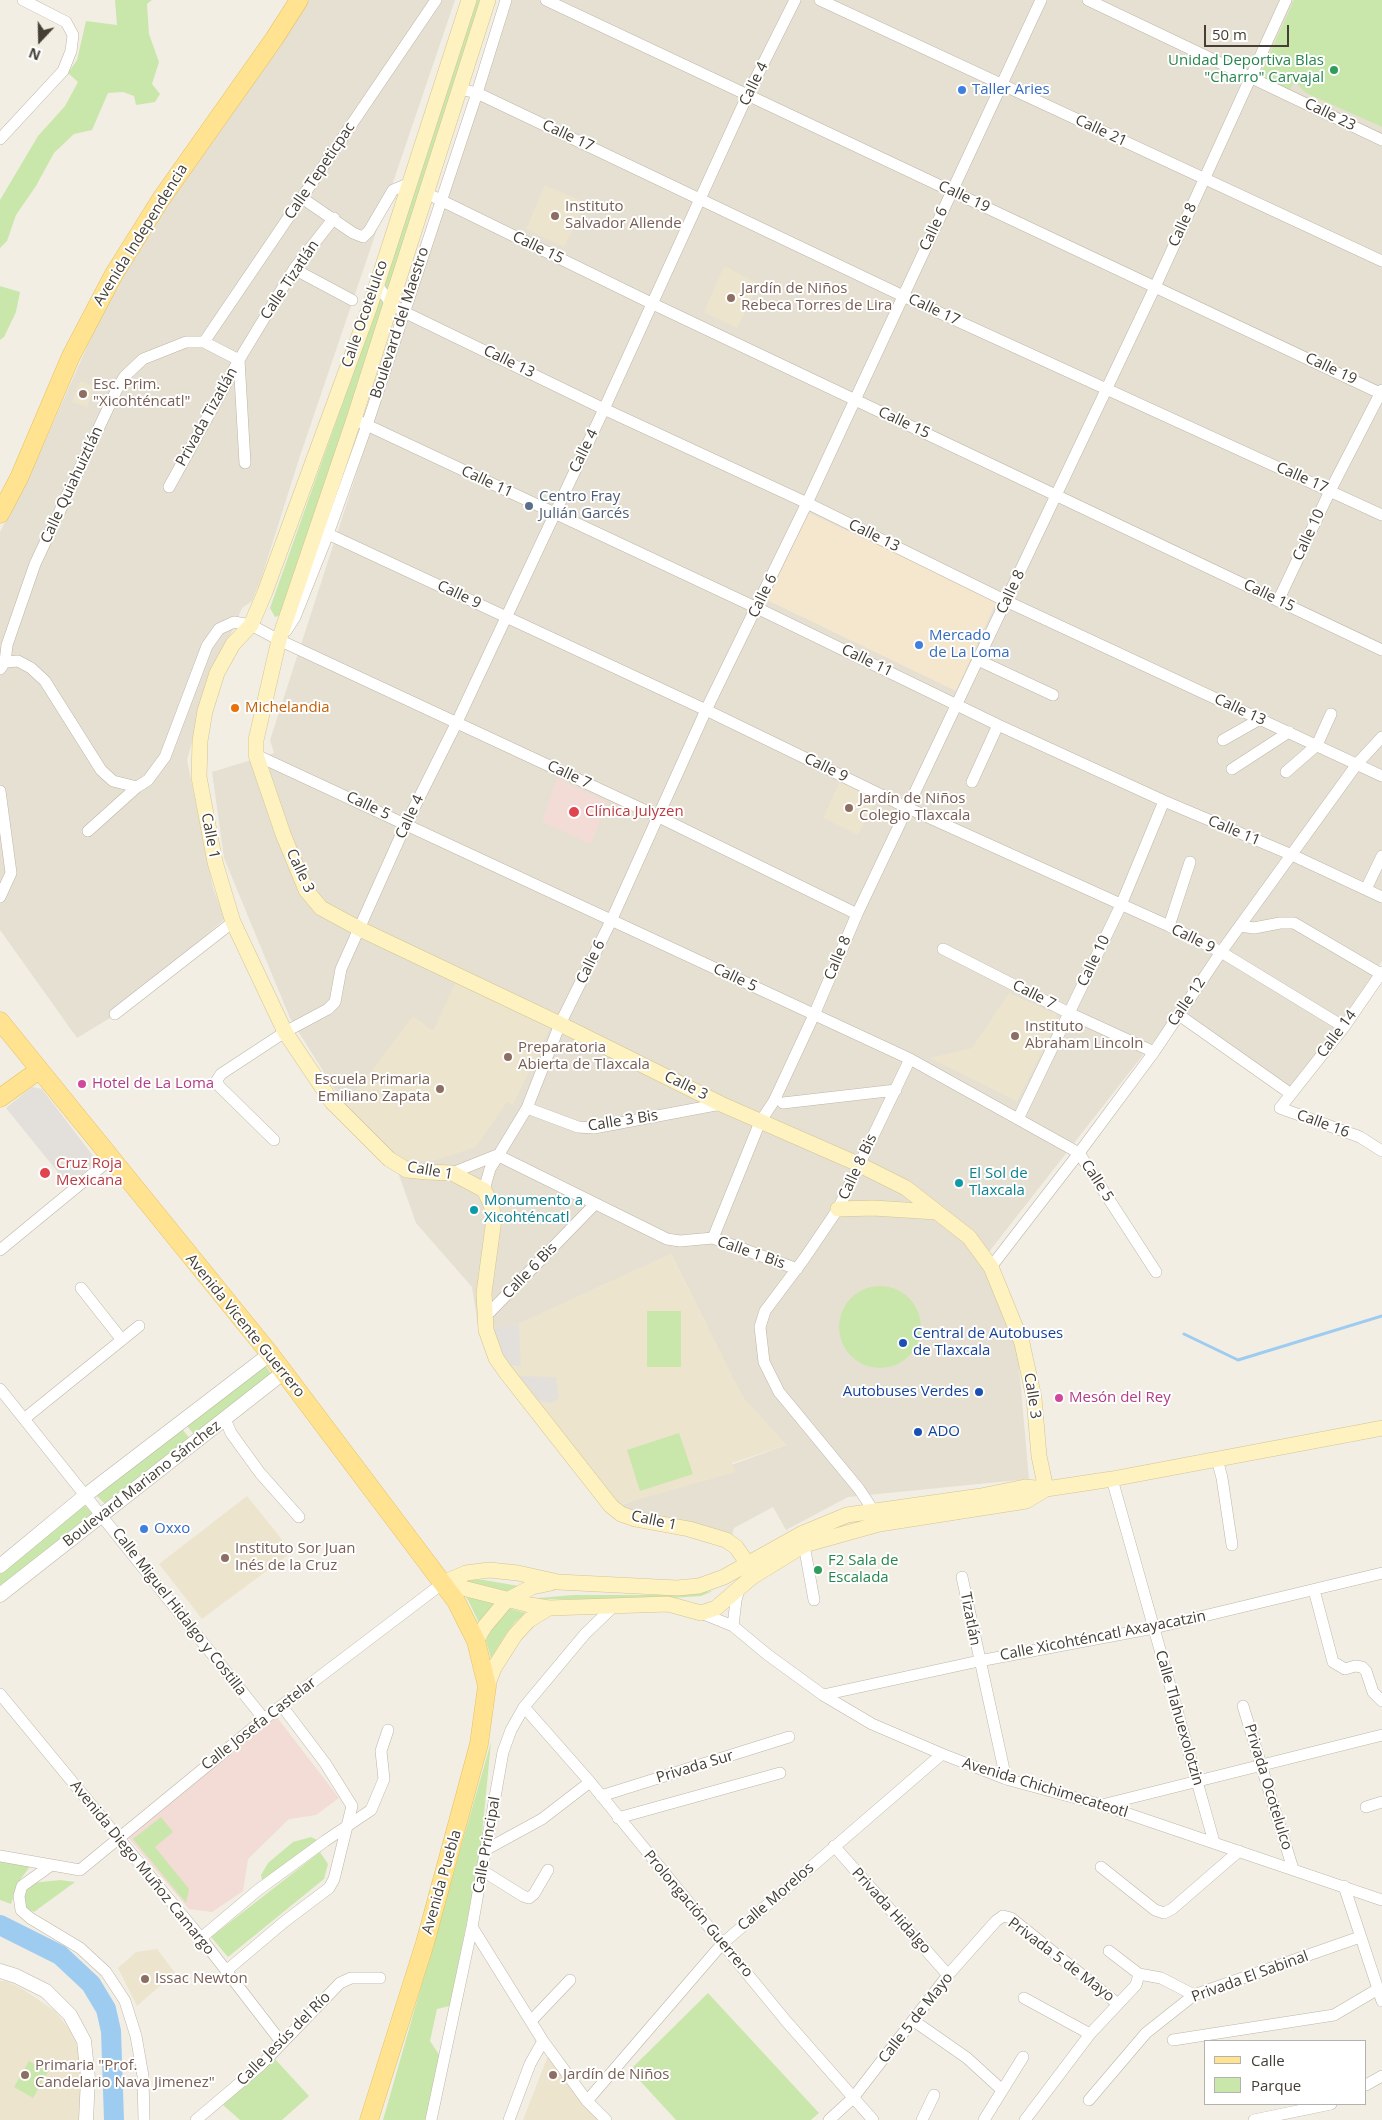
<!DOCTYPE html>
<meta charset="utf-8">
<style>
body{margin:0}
#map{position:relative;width:1382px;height:2120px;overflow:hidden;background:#f2eee4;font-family:"Open Sans",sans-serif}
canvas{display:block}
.legend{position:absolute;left:1204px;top:2040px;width:162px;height:65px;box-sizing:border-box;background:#fff;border:1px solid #b4b2ae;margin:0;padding:6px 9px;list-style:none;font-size:15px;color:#443e34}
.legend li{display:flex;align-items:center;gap:10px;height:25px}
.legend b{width:25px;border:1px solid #b4b2ae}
.north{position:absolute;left:15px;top:15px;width:50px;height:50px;-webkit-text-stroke:4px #fff;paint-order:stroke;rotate:201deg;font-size:14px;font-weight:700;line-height:20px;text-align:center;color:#443e34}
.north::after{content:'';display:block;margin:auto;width:18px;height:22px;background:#443e34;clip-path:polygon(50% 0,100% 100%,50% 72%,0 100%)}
.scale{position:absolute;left:1204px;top:25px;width:85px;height:22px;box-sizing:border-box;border:2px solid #443e34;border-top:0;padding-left:6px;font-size:15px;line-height:18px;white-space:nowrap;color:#443e34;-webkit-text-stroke:4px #fff;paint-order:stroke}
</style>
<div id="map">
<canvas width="1382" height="2120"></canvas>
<ul class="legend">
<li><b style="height:6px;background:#ffe390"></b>Calle</li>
<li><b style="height:14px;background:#cae7ab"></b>Parque</li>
</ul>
<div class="north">N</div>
<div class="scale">50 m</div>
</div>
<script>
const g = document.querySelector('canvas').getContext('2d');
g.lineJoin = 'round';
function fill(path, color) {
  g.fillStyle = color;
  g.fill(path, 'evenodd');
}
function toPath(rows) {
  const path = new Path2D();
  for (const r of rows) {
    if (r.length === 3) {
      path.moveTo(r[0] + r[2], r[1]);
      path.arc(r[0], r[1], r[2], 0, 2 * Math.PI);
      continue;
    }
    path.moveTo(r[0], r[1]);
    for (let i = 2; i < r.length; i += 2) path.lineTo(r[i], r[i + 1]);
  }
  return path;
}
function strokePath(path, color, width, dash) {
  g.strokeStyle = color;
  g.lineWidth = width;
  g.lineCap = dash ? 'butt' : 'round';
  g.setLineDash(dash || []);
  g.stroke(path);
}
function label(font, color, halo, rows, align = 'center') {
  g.font = font + ' "Open Sans",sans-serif';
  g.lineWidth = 4;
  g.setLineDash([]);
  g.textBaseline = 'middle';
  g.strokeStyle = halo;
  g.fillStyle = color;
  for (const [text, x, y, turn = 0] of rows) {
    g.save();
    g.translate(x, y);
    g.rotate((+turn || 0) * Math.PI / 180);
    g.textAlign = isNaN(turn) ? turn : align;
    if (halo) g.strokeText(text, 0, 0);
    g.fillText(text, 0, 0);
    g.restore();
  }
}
const residential = toPath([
 [302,0,455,0,300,456,261,579,252,601,242,608,233,630,215,661,187,760,213,888,225,919,110,1018,77,1038,0,930,0,532,46,439,118,277],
 [510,0,1382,0,1382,961,1291,1093,1175,1014,985,1257,1016,1332,1029,1479,848,1497,786,1530,773,1507,734,1528,732,1536,691,1523,616,1507,786,1445,743,1398,671,1254,519,1324,479,1332,472,1287,416,1223,399,1175,353,1119,290,1018,224,858,212,772,274,753,270,740]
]);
const commercial = toPath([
 [809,513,997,600,956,691,767,600]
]);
const education = toPath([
 [545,185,586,203,564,247,526,229],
 [724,266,759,284,737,328,704,312],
 [80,381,94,386,87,407,72,402],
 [840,781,876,799,858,835,823,818],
 [456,982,551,1026,513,1105,507,1102,476,1147,433,1161,402,1160,346,1104,413,1016,433,1031],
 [1009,993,1056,1014,1056,1024,1017,1101,930,1058,972,1048],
 [671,1254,743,1397,786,1445,732,1463,736,1472,619,1505,507,1365,493,1328,519,1324],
 [247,1496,292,1552,202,1619,159,1564],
 [157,1949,175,1973,137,2006,118,1968,136,1952],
 [0,1981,6,1981,21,1988,55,2011,70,2030,80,2052,82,2082,79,2120,0,2120],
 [549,2053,600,2120,523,2120]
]);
const medical = toPath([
 [557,778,607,802,591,844,542,822],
 [276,1716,339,1798,316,1815,289,1819,248,1859,243,1891,212,1912,189,1909,128,1837]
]);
const green = toPath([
 [115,0,152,0,147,4,149,34,159,62,152,84,160,94,155,102,136,105,134,96,123,92,108,93,92,130,74,134,54,153,36,186,16,215,7,241,0,248,0,200,38,136,65,106,78,82,68,73,77,60,86,21,117,25],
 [477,0,486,0,284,614,275,617,270,608,357,363],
 [1294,0,1382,0,1382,127,1306,93,1294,81,1290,90,1260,75],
 [0,286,20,292,16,312,4,337,0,340],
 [880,1327,41],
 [647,1311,681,1311,681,1367,647,1367],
 [265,1365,273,1376,196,1437,187,1426],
 [182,1429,192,1441,106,1505,95,1494],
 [679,1433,693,1474,640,1491,627,1450],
 [83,1503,95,1517,0,1591,0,1574],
 [465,1579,484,1580,519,1586,507,1593,465,1583],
 [713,1591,701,1596,641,1600,527,1599,573,1595,679,1595],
 [466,1597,494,1603,480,1625,469,1602],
 [508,1608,526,1613,516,1621,508,1631,491,1658,486,1641,489,1633],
 [491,1742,480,1856,450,2006,437,2009,430,2041,440,2056,427,2120,383,2120],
 [161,1817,173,1832,155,1847,189,1889,186,1903,133,1839],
 [311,1837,321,1842,263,1884,261,1875,268,1863,293,1842],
 [320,1852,328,1864,324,1879,228,1957,211,1937],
 [0,1859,31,1865,17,1884,11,1904,0,1900],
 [60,1880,75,1882,34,1912,26,1908,24,1890,32,1883],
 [708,1993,819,2113,811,2120,676,2120,630,2070],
 [275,2059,309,2096,282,2120,240,2120,223,2105],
 [29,2061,48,2072,33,2098,14,2087]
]);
const parking = toPath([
 [32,1087,42,1089,97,1161,69,1186,6,1108],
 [519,1324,521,1366,507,1365,496,1345,493,1328],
 [517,1376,556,1377,559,1398,551,1403,537,1400]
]);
const stream = toPath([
 [1184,1334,1238,1360,1382,1316]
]);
const river = toPath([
 [0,1925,60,1955,91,1984,106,2009,111,2031,114,2120]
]);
const minor = toPath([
 [546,0,1382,394],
 [820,0,1382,261],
 [1088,0,1382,140],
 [460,89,477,93,903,296,1382,515],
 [0,139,63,71,71,51,73,35,66,22,23,0],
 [426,193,651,303,1382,650],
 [302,198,353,233,363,237,369,231,393,190,410,183],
 [294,269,352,300],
 [376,284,391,303,404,312,604,409,807,503,1006,601,1382,776],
 [204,342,436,0],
 [239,360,245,463],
 [354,419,757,608,998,725,1164,801,1292,855,1382,897],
 [169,487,239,360,294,269,334,218],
 [328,534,706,710,908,808,1169,926,1221,952,1344,1027],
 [1278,601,1330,491,1382,390],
 [286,631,295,617,328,534,367,425,477,93,506,0],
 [978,660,1053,695],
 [5,662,7,645,35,564,117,389,125,376,143,359,186,342,204,342,239,360],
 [0,669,5,662,18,661,31,668,45,681,101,770,113,781,137,787,148,780,165,757,207,646,219,629,234,622,251,625,279,640,659,817,857,914],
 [1223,740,1260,719],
 [256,755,910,1059,1079,1153,1156,1272],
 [1232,769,1289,732],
 [1286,772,1317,745,1331,714],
 [972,782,998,725],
 [0,791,11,873,0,897],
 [88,831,137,787],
 [1366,889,1382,856],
 [1169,926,1190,862],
 [1240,926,1254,928,1280,923,1294,923,1381,974],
 [943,949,1069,1013,1154,1052],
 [1382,972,1344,1027,1280,1108,1360,1137,1382,1151],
 [115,1014,233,922],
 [1179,1015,1291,1094],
 [783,1103,896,1090],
 [527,1108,578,1127,594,1128,721,1104],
 [1018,1119,1121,905,1164,801],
 [274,1140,219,1086,217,1080,221,1074,285,1032,328,1009,335,1002,341,969,406,824,457,722,604,409,748,94,795,0],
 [452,1173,497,1155,667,1239,680,1241,713,1238,797,1269],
 [484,1190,490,1169,527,1108,560,1024,611,921,706,710,807,503,1041,0],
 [713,1238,760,1122,774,1101,814,1015,857,914,1155,287,1286,0],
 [0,1250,112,1158],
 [991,1267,1079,1153,1154,1052,1221,952,1357,764,1382,737],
 [81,1288,122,1340],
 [485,1317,595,1204],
 [0,1389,264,1719],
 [24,1419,139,1326],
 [225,1419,231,1433,260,1473,299,1517],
 [1217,1459,1222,1478,1232,1545],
 [1112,1479,1214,1842],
 [877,1516,859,1489,779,1392,764,1362,760,1327,765,1311,804,1259,838,1209,910,1059],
 [804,1545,814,1600],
 [962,1577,1006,1779],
 [1314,1590,1333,1662,1345,1669,1355,1666,1362,1667,1366,1671,1373,1692,1382,1701],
 [701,1613,733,1626,768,1655,823,1695,872,1724,942,1754,1006,1779,1102,1805,1382,1900],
 [733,1626,736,1600,740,1586],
 [0,1694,201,1938,282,2043],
 [823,1695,979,1661,1154,1628,1382,1573],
 [1243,1706,1293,1869],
 [524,1707,590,1782,786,2021,873,2120],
 [601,1796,789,1737],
 [1102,1805,1382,1735],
 [1366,1807,1382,1802],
 [618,1818,780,1773],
 [834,1846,948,1975],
 [487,1849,542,1819,590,1782],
 [0,1856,80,1870,264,1719,443,1583],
 [50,1866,22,1886,19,1896,21,1910,30,1918,80,1948,106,1972,125,2001,136,2036,143,2076,144,2120],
 [1101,1867,1155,1910,1164,1913,1172,1909,1239,1851],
 [483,1871,523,1896,529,1898,534,1894,548,1870],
 [1344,1886,1382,2001],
 [472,1927,543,2041,587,2101,606,2120],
 [201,1938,258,1890,325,1841,371,1810,384,1779,381,1751,388,1730],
 [226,1971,284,1922,329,1888,334,1879,352,1806,325,1763,282,1706],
 [1139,1974,1161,1978,1194,1995],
 [1024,1998,1090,2034],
 [531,2021,570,1980],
 [914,2021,967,2058,1002,2090],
 [1173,2040,1334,2015,1378,1989],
 [1366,2085,1382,2076],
 [1089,2100,1146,2033,1194,1995,1360,1937],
 [587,2101,722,1944,942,1754],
 [196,2120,261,2065,340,1983,351,1978,380,1978],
 [431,2120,472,1927,503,1752,511,1730,524,1707,585,1634,614,1606],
 [509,2120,530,2064,543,2041],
 [829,2120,853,2098,948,1975,996,1921,1003,1916,1011,1918,1118,2004],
 [922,2120,934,2095],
 [984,2120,1023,2057],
 [1025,2120,1090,2034,1136,1985,1139,1974,1109,1951],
 [1254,2120,1331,2104]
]);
const tertiary = toPath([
 [0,1566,86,1495,270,1354],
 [0,1595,284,1372],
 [0,1971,16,1976,46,1991,70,2015,84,2041,88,2078,86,2120]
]);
const secondary = toPath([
 [469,0,369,309,265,592,251,625,233,644,217,673,205,711,200,741,199,777,215,862,233,922,285,1032,332,1102,389,1159,407,1170,427,1172,452,1173,484,1190,491,1204,494,1219,484,1293,486,1330,496,1358,505,1371,611,1506,621,1514,635,1519,689,1529,726,1540,736,1547,743,1557,752,1577],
 [488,0,354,419,279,640,256,740,256,755,283,834,306,890,321,908,360,929,560,1024,721,1104,858,1164,906,1188,969,1237,991,1267,1022,1343,1034,1398,1039,1456,1046,1489],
 [838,1209,873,1208,937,1212],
 [443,1583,466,1573,489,1570,518,1573,558,1582,677,1588,699,1586,724,1577,801,1534,847,1515,981,1496,1025,1487,1046,1489,1112,1479,1382,1428],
 [443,1583,530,1605,549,1608,668,1604,701,1613,716,1608,752,1577,804,1545,879,1524,1026,1501,1046,1489],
 [476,1641,485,1626,507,1600,532,1587,551,1583],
 [487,1686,494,1668,515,1635,529,1620,549,1608]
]);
const primary = toPath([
 [0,514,19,478,71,356,114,274,161,199,274,39,299,0],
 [0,1021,270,1354,456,1601,476,1641,487,1686,479,1744,425,1943,369,2120],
 [0,1098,39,1070]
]);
const markers = [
 [1334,70,5,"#2e9e5b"],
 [962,90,5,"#3f7fe0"],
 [555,216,5,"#8d6e63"],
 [731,298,5,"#8d6e63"],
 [83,394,5,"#8d6e63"],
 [529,506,5,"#5c6f8a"],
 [919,645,5,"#3f7fe0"],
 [235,708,5,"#e8710a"],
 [849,808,5,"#8d6e63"],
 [574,812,6,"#e0444e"],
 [1015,1036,5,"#8d6e63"],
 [508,1057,5,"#8d6e63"],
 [82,1084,5,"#d1479c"],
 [440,1089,5,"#8d6e63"],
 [45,1173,6,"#e0444e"],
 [959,1183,5,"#0f9aa8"],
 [474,1210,5,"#0f9aa8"],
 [903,1343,5,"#1a4fb4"],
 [979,1392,5,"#1a4fb4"],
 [1059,1398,5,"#d1479c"],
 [918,1432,5,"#1a4fb4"],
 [144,1529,5,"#3f7fe0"],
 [225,1558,5,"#8d6e63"],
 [818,1570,5,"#2e9e5b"],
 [145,1979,5,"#8d6e63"],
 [25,2075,5,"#8d6e63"],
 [553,2075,5,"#8d6e63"]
];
const leisureNames = [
 ["Unidad Deportiva Blas",1324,61],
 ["\"Charro\" Carvajal",1324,78],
 ["F2 Sala de",828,1561,"left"],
 ["Escalada",828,1578,"left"]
];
const streetNames = [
 ["Calle 4",754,84,-64],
 ["Calle 23",1330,115,26],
 ["Calle 21",1101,131,25],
 ["Calle 17",568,136,25],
 ["Calle Tepeticpac",320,171,-56],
 ["Calle 19",964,197,25],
 ["Calle 8",1183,225,-65],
 ["Calle 6",934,229,-65],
 ["Avenida Independencia",141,235,-58],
 ["Calle 15",538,248,26],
 ["Calle Tizatlán",290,280,-56],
 ["Calle 17",934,310,25],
 ["Calle Ocotelulco",365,314,-71],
 ["Boulevard del Maestro",400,323,-72],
 ["Calle 13",509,362,26],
 ["Calle 19",1331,369,25],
 ["Privada Tizatlán",207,417,-61],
 ["Calle 15",904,423,25],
 ["Calle 4",584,451,-64],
 ["Calle 17",1302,478,24],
 ["Calle 11",487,482,25],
 ["Calle Quiahuiztlán",72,485,-65],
 ["Calle 10",1309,535,-65],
 ["Calle 13",874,536,26],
 ["Calle 8",1011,592,-65],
 ["Calle 9",459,595,25],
 ["Calle 6",763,596,-64],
 ["Calle 15",1269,596,26],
 ["Calle 11",867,661,26],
 ["Calle 13",1240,710,25],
 ["Calle 9",826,768,26],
 ["Calle 7",569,775,25],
 ["Calle 5",368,806,25],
 ["Calle 4",410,817,-65],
 ["Calle 11",1234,831,23],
 ["Calle 1",210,836,79],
 ["Calle 3",300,871,65],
 ["Calle 9",1193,939,26],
 ["Calle 8",838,958,-67],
 ["Calle 10",1094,961,-64],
 ["Calle 6",591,962,-64],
 ["Calle 5",735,978,25],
 ["Calle 7",1034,995,27],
 ["Calle 12",1187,1002,-56],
 ["Calle 14",1337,1034,-53],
 ["Calle 3",686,1086,26],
 ["Calle 3 Bis",623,1121,-9],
 ["Calle 16",1323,1124,20],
 ["Calle 8 Bis",858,1167,-65],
 ["Calle 1",430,1171,10],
 ["Calle 5",1097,1181,57],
 ["Calle 1 Bis",751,1253,19],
 ["Calle 6 Bis",530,1271,-46],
 ["Avenida Vicente Guerrero",245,1326,51],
 ["Calle 3",1032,1396,81],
 ["Boulevard Mariano Sánchez",142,1484,-38],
 ["Calle 1",654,1521,12],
 ["Calle Miguel Hidalgo y Costilla",179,1612,52],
 ["Tizatlán",970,1619,79],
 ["Calle Xicohténcatl Axayacatzin",1103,1636,-11],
 ["Calle Tlahuexolotzin",1179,1718,74],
 ["Calle Josefa Castelar",259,1724,-38],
 ["Privada Sur",695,1767,-17],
 ["Privada Ocotelulco",1268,1787,73],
 ["Avenida Chichimecateotl",1045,1788,17],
 ["Calle Principal",487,1845,-80],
 ["Avenida Diego Muñoz Camargo",142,1868,51],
 ["Avenida Puebla",442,1882,-74],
 ["Calle Morelos",776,1897,-41],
 ["Privada Hidalgo",891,1911,48],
 ["Prolongación Guerrero",698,1914,50],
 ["Privada 5 de Mayo",1061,1960,37],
 ["Privada El Sabinal",1250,1977,-20],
 ["Calle 5 de Mayo",916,2018,-52],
 ["Calle Jesús del Río",284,2039,-45]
];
const shopNames = [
 ["Taller Aries",972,90],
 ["Mercado",929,636],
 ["de La Loma",929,653],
 ["Oxxo",154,1529]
];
const educationNames = [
 ["Instituto",565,207],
 ["Salvador Allende",565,224],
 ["Jardín de Niños",741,289],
 ["Rebeca Torres de Lira",741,306],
 ["Esc. Prim.",93,385],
 ["\"Xicohténcatl\"",93,402],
 ["Jardín de Niños",859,799],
 ["Colegio Tlaxcala",859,816],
 ["Instituto",1025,1027],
 ["Abraham Lincoln",1025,1044],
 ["Preparatoria",518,1048],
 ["Abierta de Tlaxcala",518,1065],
 ["Escuela Primaria",430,1080,"right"],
 ["Emiliano Zapata",430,1097,"right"],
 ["Instituto Sor Juan",235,1549],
 ["Inés de la Cruz",235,1566],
 ["Issac Newton",155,1979],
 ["Primaria \"Prof.",35,2066],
 ["Candelario Nava Jimenez\"",35,2083],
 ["Jardín de Niños",563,2075]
];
const serviceNames = [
 ["Centro Fray",539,497],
 ["Julián Garcés",539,514]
];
const foodNames = [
 ["Michelandia",245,708]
];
const healthNames = [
 ["Clínica Julyzen",585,812],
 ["Cruz Roja",56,1164],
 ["Mexicana",56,1181]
];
const hotelNames = [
 ["Hotel de La Loma",92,1084],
 ["Mesón del Rey",1069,1398]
];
const cultureNames = [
 ["El Sol de",969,1174],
 ["Tlaxcala",969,1191],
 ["Monumento a",484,1201],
 ["Xicohténcatl",484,1218]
];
const transitNames = [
 ["Central de Autobuses",913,1334],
 ["de Tlaxcala",913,1351],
 ["Autobuses Verdes",969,1392,"right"],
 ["ADO",928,1432]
];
fill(residential, '#e6e0d2');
fill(commercial, '#f5e6ce');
fill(education, '#ece4cd');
fill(medical, '#f3dbd6');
fill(green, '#cae7ab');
fill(parking, '#e3e0dc');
strokePath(stream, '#9eccf1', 3);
strokePath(river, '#9eccf1', 20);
strokePath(minor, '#beb6a6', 12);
strokePath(tertiary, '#beb6a6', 15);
strokePath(secondary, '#d3c493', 16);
strokePath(primary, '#e5c15f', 19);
strokePath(minor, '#fff', 11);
strokePath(tertiary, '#fff', 14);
strokePath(secondary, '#fff2c1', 15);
strokePath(primary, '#ffe390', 18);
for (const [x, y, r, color] of markers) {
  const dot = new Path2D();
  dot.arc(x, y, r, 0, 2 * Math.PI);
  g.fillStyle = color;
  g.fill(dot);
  strokePath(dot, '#fff', 2);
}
label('15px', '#27864d', '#fff', leisureNames, 'right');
label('15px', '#443e34', '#fff', streetNames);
label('15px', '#366cbe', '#fff', shopNames, 'left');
label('15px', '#785e54', '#fff', educationNames, 'left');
label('15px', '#4e5e75', '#fff', serviceNames, 'left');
label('15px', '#c56008', '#fff', foodNames, 'left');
label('15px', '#be3a42', '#fff', healthNames, 'left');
label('15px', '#b23c85', '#fff', hotelNames, 'left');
label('15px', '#0d838f', '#fff', cultureNames, 'left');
label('15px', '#164399', '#fff', transitNames, 'left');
</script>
